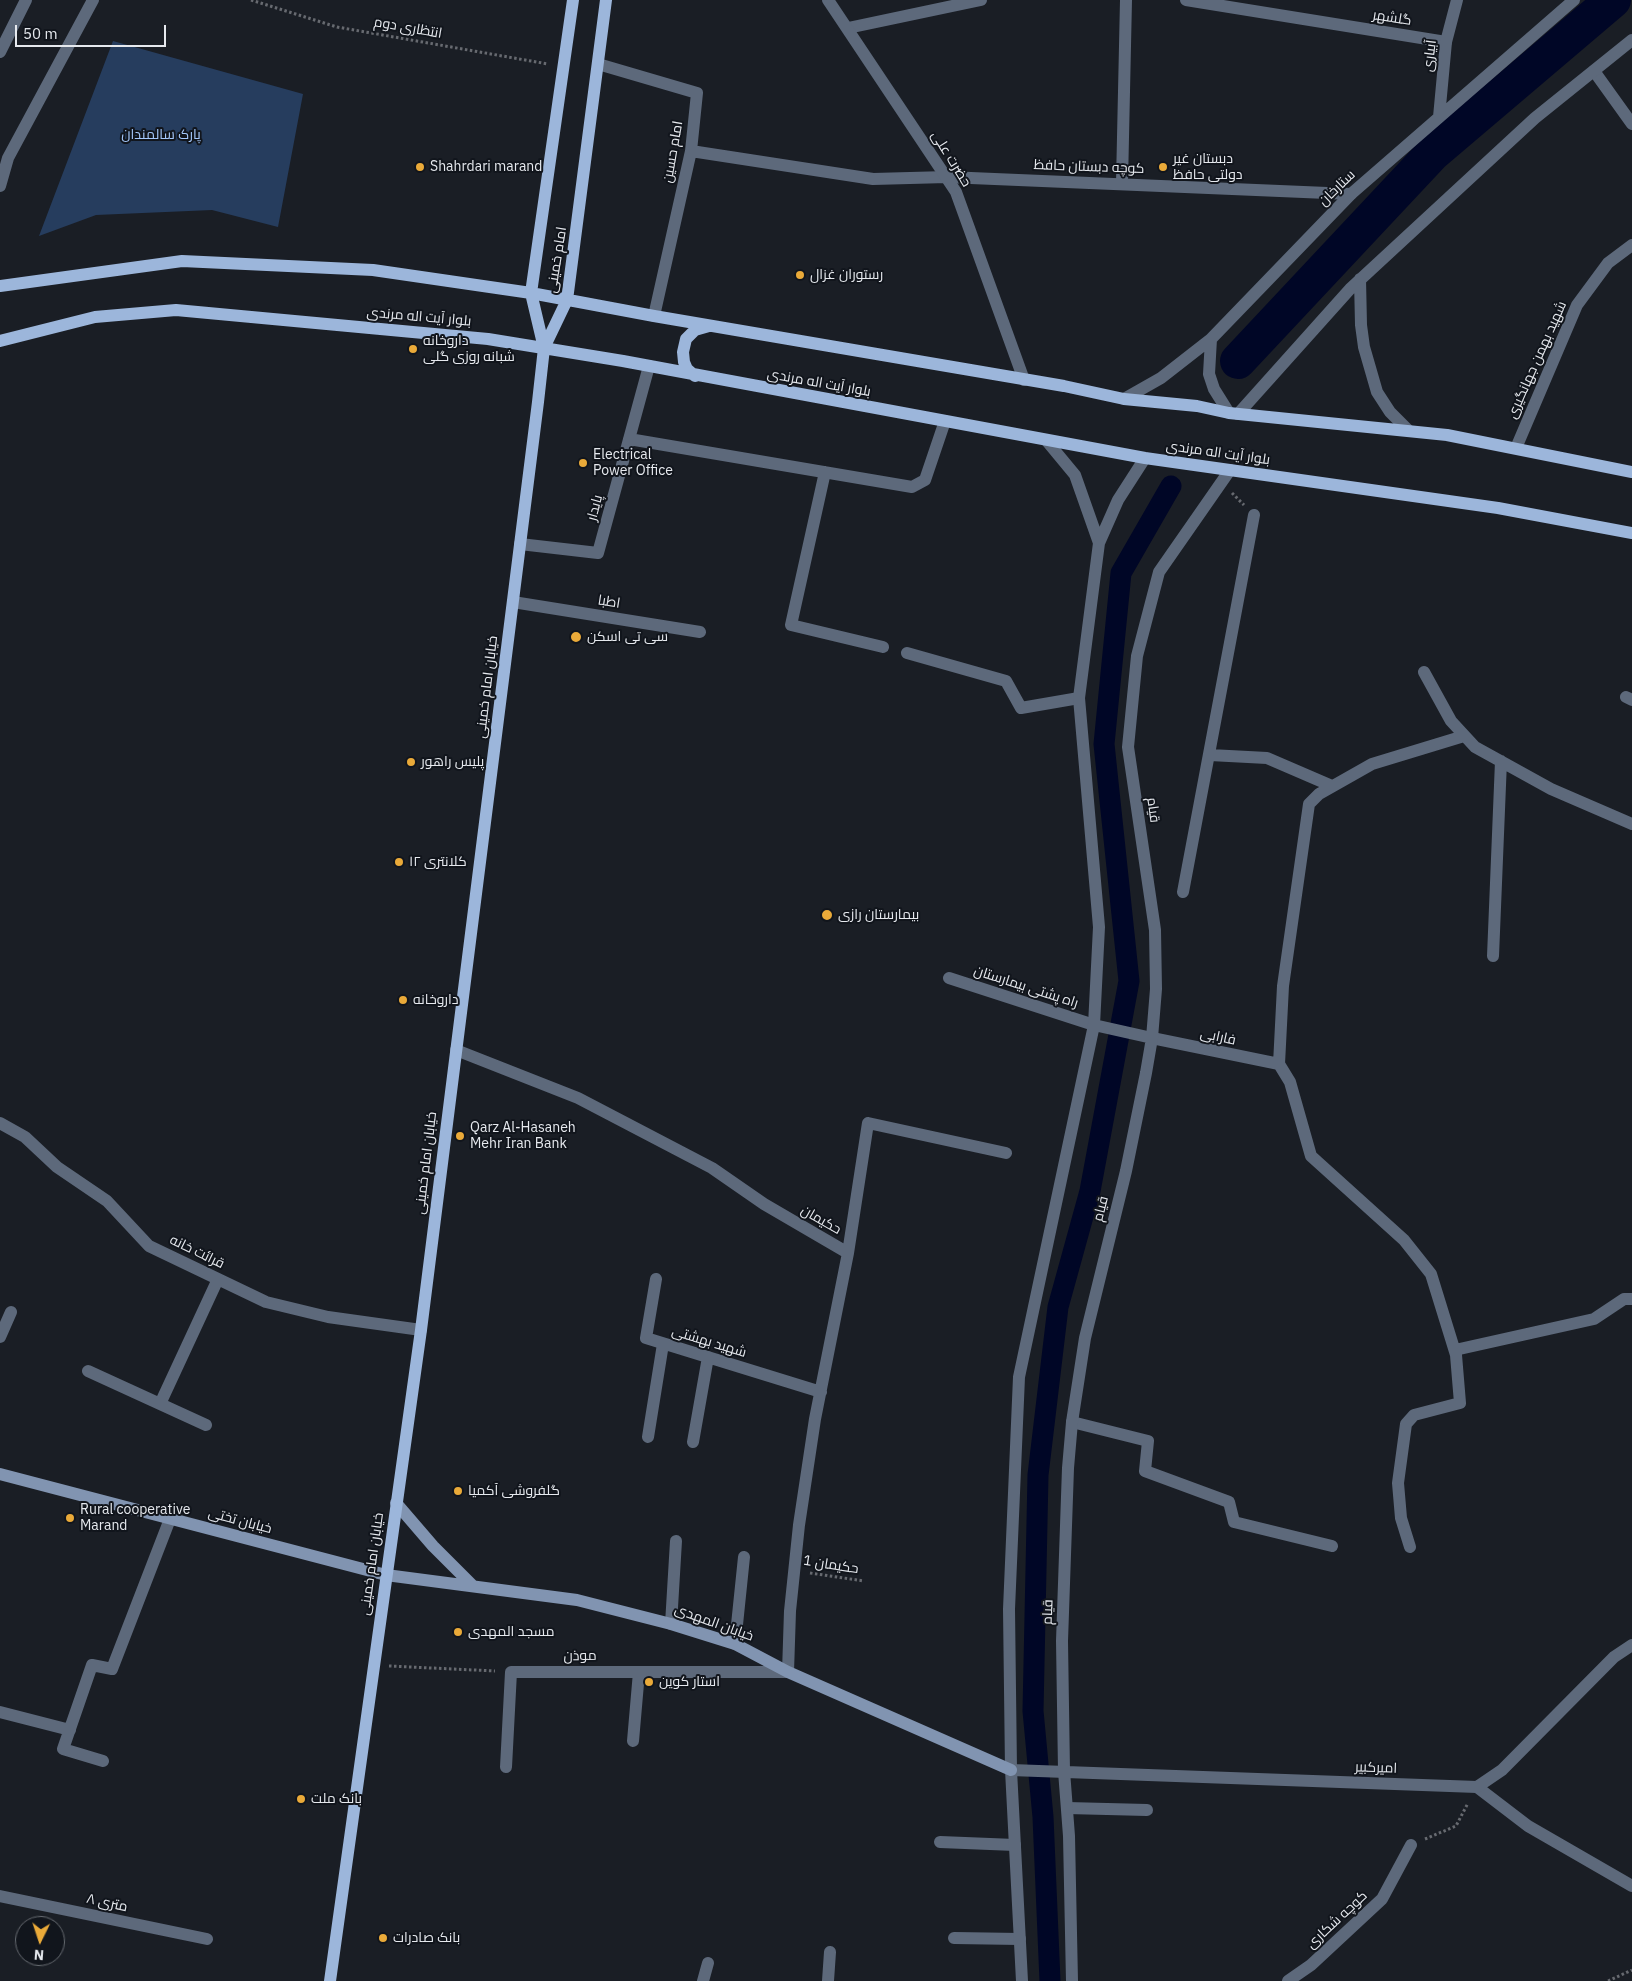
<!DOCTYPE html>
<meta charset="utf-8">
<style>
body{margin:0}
#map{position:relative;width:1632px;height:1981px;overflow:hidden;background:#1a1e25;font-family:"IBM Plex Sans",sans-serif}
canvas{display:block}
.north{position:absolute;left:15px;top:1916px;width:50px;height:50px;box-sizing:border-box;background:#11151c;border:1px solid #666a70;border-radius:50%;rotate:184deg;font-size:14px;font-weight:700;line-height:20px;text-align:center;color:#e6e9ee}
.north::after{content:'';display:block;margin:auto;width:18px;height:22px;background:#eaaa39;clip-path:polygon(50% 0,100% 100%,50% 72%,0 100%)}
.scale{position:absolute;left:15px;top:25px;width:151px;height:22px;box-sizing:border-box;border:2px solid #e6e9ee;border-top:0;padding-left:6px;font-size:15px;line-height:18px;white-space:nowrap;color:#e6e9ee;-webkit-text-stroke:4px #11151c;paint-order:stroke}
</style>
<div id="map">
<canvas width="1632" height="1981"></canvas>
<div class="north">N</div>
<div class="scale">50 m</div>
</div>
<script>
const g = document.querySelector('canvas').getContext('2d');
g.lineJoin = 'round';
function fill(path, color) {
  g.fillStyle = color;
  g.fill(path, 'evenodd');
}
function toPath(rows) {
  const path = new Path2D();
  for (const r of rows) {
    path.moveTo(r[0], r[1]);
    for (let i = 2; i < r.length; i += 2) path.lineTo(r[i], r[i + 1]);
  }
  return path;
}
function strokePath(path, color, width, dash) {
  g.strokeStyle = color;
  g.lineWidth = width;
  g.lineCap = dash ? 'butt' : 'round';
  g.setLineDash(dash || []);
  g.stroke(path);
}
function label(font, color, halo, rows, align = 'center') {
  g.font = font + ' "IBM Plex Sans",Cairo,sans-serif';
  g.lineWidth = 4;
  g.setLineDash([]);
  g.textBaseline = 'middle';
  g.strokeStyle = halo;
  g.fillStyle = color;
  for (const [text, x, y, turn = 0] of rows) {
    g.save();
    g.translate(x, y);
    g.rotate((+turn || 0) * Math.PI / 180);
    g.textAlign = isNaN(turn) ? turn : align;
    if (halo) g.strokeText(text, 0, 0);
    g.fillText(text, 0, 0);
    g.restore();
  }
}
const green = toPath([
 [113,41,303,94,278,227,212,210,96,215,39,236]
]);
const canal = toPath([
 [1050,1981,1043,1817,1033,1711,1038,1475,1058,1307,1090,1191,1129,981,1104,744,1121,573,1171,486]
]);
const river = toPath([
 [1238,361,1433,153,1613,0]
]);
const path = toPath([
 [251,0,337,27,548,64],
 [1232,493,1244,505],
 [810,1573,864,1581],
 [389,1666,495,1671],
 [1425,1839,1456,1826,1468,1803],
 [1608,1981,1632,1970]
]);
const service = toPath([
 [1626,697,1632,700],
 [0,1712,70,1730],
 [103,1761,63,1749,92,1665,112,1669,170,1519]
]);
const minor = toPath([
 [1186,0,1446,42],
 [848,28,981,0],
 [598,64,697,93,691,151,654,316],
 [1594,71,1632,124],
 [691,151,873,179,947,177,1351,194],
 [1122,183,1126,0],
 [629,439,912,487,925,480,945,421],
 [1516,448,1577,305,1608,263,1632,245],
 [825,472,791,625,883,647],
 [520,544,598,553,649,366],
 [513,602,700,632],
 [907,653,1006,681,1021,708,1079,698],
 [1424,672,1451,721,1475,747,1551,789,1632,824],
 [1210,755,1267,758,1332,786],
 [1183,892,1254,515],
 [1493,956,1501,761],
 [949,978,1094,1025],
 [1152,1038,1279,1064],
 [456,1050,578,1098,712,1168,764,1204,848,1253],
 [0,1123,25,1137,57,1167,107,1201,149,1246,266,1302,328,1317,421,1330],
 [656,1279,646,1338,821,1392],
 [0,1337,11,1312],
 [1455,1350,1594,1319,1624,1299,1632,1299],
 [88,1371,206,1425],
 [160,1404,218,1279],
 [1072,1422,1148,1441,1145,1471,1229,1502,1234,1522,1332,1546],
 [648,1437,663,1344],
 [693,1442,708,1357],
 [1410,1547,1401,1518,1398,1483,1406,1424,1414,1415,1460,1403,1456,1355,1431,1274,1404,1240,1311,1156,1290,1082,1279,1064,1283,986,1309,804,1319,794,1372,764,1464,736],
 [671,1624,676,1541],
 [735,1644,744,1557],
 [633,1741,639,1672],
 [506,1767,511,1672,788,1672,790,1611,799,1525,815,1419,848,1253,868,1123,1006,1153],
 [1477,1787,1528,1826,1632,1886],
 [1067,1808,1147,1810],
 [940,1842,1015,1845],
 [0,1896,207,1939],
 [954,1938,1020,1939],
 [703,1981,708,1963],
 [828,1981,830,1952],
 [1288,1981,1311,1965,1382,1899,1411,1845]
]);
const tertiary = toPath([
 [828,0,956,192,1024,380],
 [0,52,26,0],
 [1439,117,1446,42,1457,0],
 [0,186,8,158,93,0],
 [1360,279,1361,325,1364,347,1377,392,1390,412,1409,431],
 [1211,339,1209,374,1214,389,1229,413],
 [1124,399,1161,378,1211,339,1351,194,1574,0],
 [1238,414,1350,289,1535,118,1632,40],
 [1046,440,1075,475,1099,543],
 [1094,1025,1152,1038],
 [1011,1770,1477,1787,1502,1770,1614,1657,1632,1645],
 [1022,1981,1011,1770,1009,1609,1019,1377,1094,1025,1099,927,1079,698,1099,543,1118,500,1145,458],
 [1072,1981,1069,1836,1064,1771,1062,1641,1068,1468,1072,1422,1085,1338,1126,1171,1146,1073,1152,1038,1156,989,1155,930,1128,747,1137,656,1159,572,1230,470]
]);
const secondary = toPath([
 [0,1474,386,1575,577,1600,671,1624,735,1644,788,1672,1011,1770],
 [396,1503,433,1546,473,1586]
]);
const primary = toPath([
 [0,286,182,261,373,270,531,293,654,316,1064,386,1124,399,1197,406,1229,413,1447,435,1632,472],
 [0,341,95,317,176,310,488,339,623,361,1145,458,1498,508,1632,533],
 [544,348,567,300,606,0],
 [695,376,687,369,684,362,683,352,686,339,695,330,709,326],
 [330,1981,421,1330,538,402,544,348,531,293,573,0]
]);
const markers = [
 [420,167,5,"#eaaa39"],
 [1163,167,5,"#eaaa39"],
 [800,275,5,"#eaaa39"],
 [413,349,5,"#eaaa39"],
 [583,463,5,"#eaaa39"],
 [576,637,6,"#eaaa39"],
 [411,762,5,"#eaaa39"],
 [399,862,5,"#eaaa39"],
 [827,915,6,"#eaaa39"],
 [403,1000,5,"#eaaa39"],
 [460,1136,5,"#eaaa39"],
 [458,1491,5,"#eaaa39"],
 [70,1518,5,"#eaaa39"],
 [458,1632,5,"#eaaa39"],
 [649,1682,5,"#eaaa39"],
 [301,1799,5,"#eaaa39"],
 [383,1938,5,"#eaaa39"]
];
const streetNames = [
 ["گلشهر",1392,18,9],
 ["انتظاری دوم",408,28,10],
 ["آبیاری",1430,56,-83],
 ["امام حسین",673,152,-80],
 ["حضرت علی",951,159,58],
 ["کوچه دبستان حافظ",1089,167,2],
 ["ستارخان",1337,188,-44],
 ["امام خمینی",557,260,-81],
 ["بلوار آیت اله مرندی",419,317,5],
 ["شهید بهمن جهانگیری",1537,360,-66],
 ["بلوار آیت اله مرندی",819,383,10],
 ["بلوار آیت اله مرندی",1218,453,8],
 ["پایدار",595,508,-75],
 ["اطبا",609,602,9],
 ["خیابان امام خمینی",487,687,-83],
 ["قیام",1153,810,82],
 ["راه پشتی بیمارستان",1026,987,18],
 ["فارابی",1218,1037,12],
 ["خیابان امام خمینی",426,1163,-83],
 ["قیام",1101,1209,-76],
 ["حکیمان",821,1220,30],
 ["قرائت خانه",197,1252,26],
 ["شهید بهشتی",709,1342,17],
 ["خیابان تختی",240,1521,15],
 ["خیابان امام خمینی",372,1564,-82],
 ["حکیمان 1",831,1565,9],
 ["قیام",1048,1612,-88],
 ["خیابان المهدی",714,1623,20],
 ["موذن",580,1656,-1],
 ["امیرکبیر",1376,1768,2],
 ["۸ متری",107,1903,12],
 ["کوچه شکاری",1337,1920,-43]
];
const parkNames = [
 ["پارک سالمندان",161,135]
];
const poiNames = [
 ["دبستان غیر",1173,159],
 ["دولتی حافظ",1173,175],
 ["Shahrdari marand",430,167],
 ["رستوران غزال",810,275],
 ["داروخانه",423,341],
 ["شبانه روزی گلی",423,357],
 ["Electrical",593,455],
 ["Power Office",593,471],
 ["سی تی اسکن",587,637],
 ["پلیس راهور",421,762],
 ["کلانتری ۱۲",409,862],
 ["بیمارستان رازی",838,915],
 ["داروخانه",413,1000],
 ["Qarz Al-Hasaneh",470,1128],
 ["Mehr Iran Bank",470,1144],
 ["گلفروشی آکمیا",468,1491],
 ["Rural cooperative",80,1510],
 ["Marand",80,1526],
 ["مسجد المهدی",468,1632],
 ["استار کوین",659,1682],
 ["بانک ملت",311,1799],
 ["بانک صادرات",393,1938]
];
fill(green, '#263d5e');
strokePath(canal, '#000626', 21);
strokePath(river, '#000626', 36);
strokePath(path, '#676a70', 3, [2.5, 2.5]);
strokePath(service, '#5d697b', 12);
strokePath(minor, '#5d697b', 12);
strokePath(tertiary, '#5d697b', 12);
strokePath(secondary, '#8194b1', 12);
strokePath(primary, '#9cb6db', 12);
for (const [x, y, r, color] of markers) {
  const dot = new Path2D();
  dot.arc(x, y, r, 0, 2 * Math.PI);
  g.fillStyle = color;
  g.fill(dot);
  strokePath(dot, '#11151c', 2);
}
label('14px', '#e6e9ee', '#11151c', streetNames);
label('14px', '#a5c8fb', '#11151c', parkNames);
label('14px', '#e6e9ee', '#11151c', poiNames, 'left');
</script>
